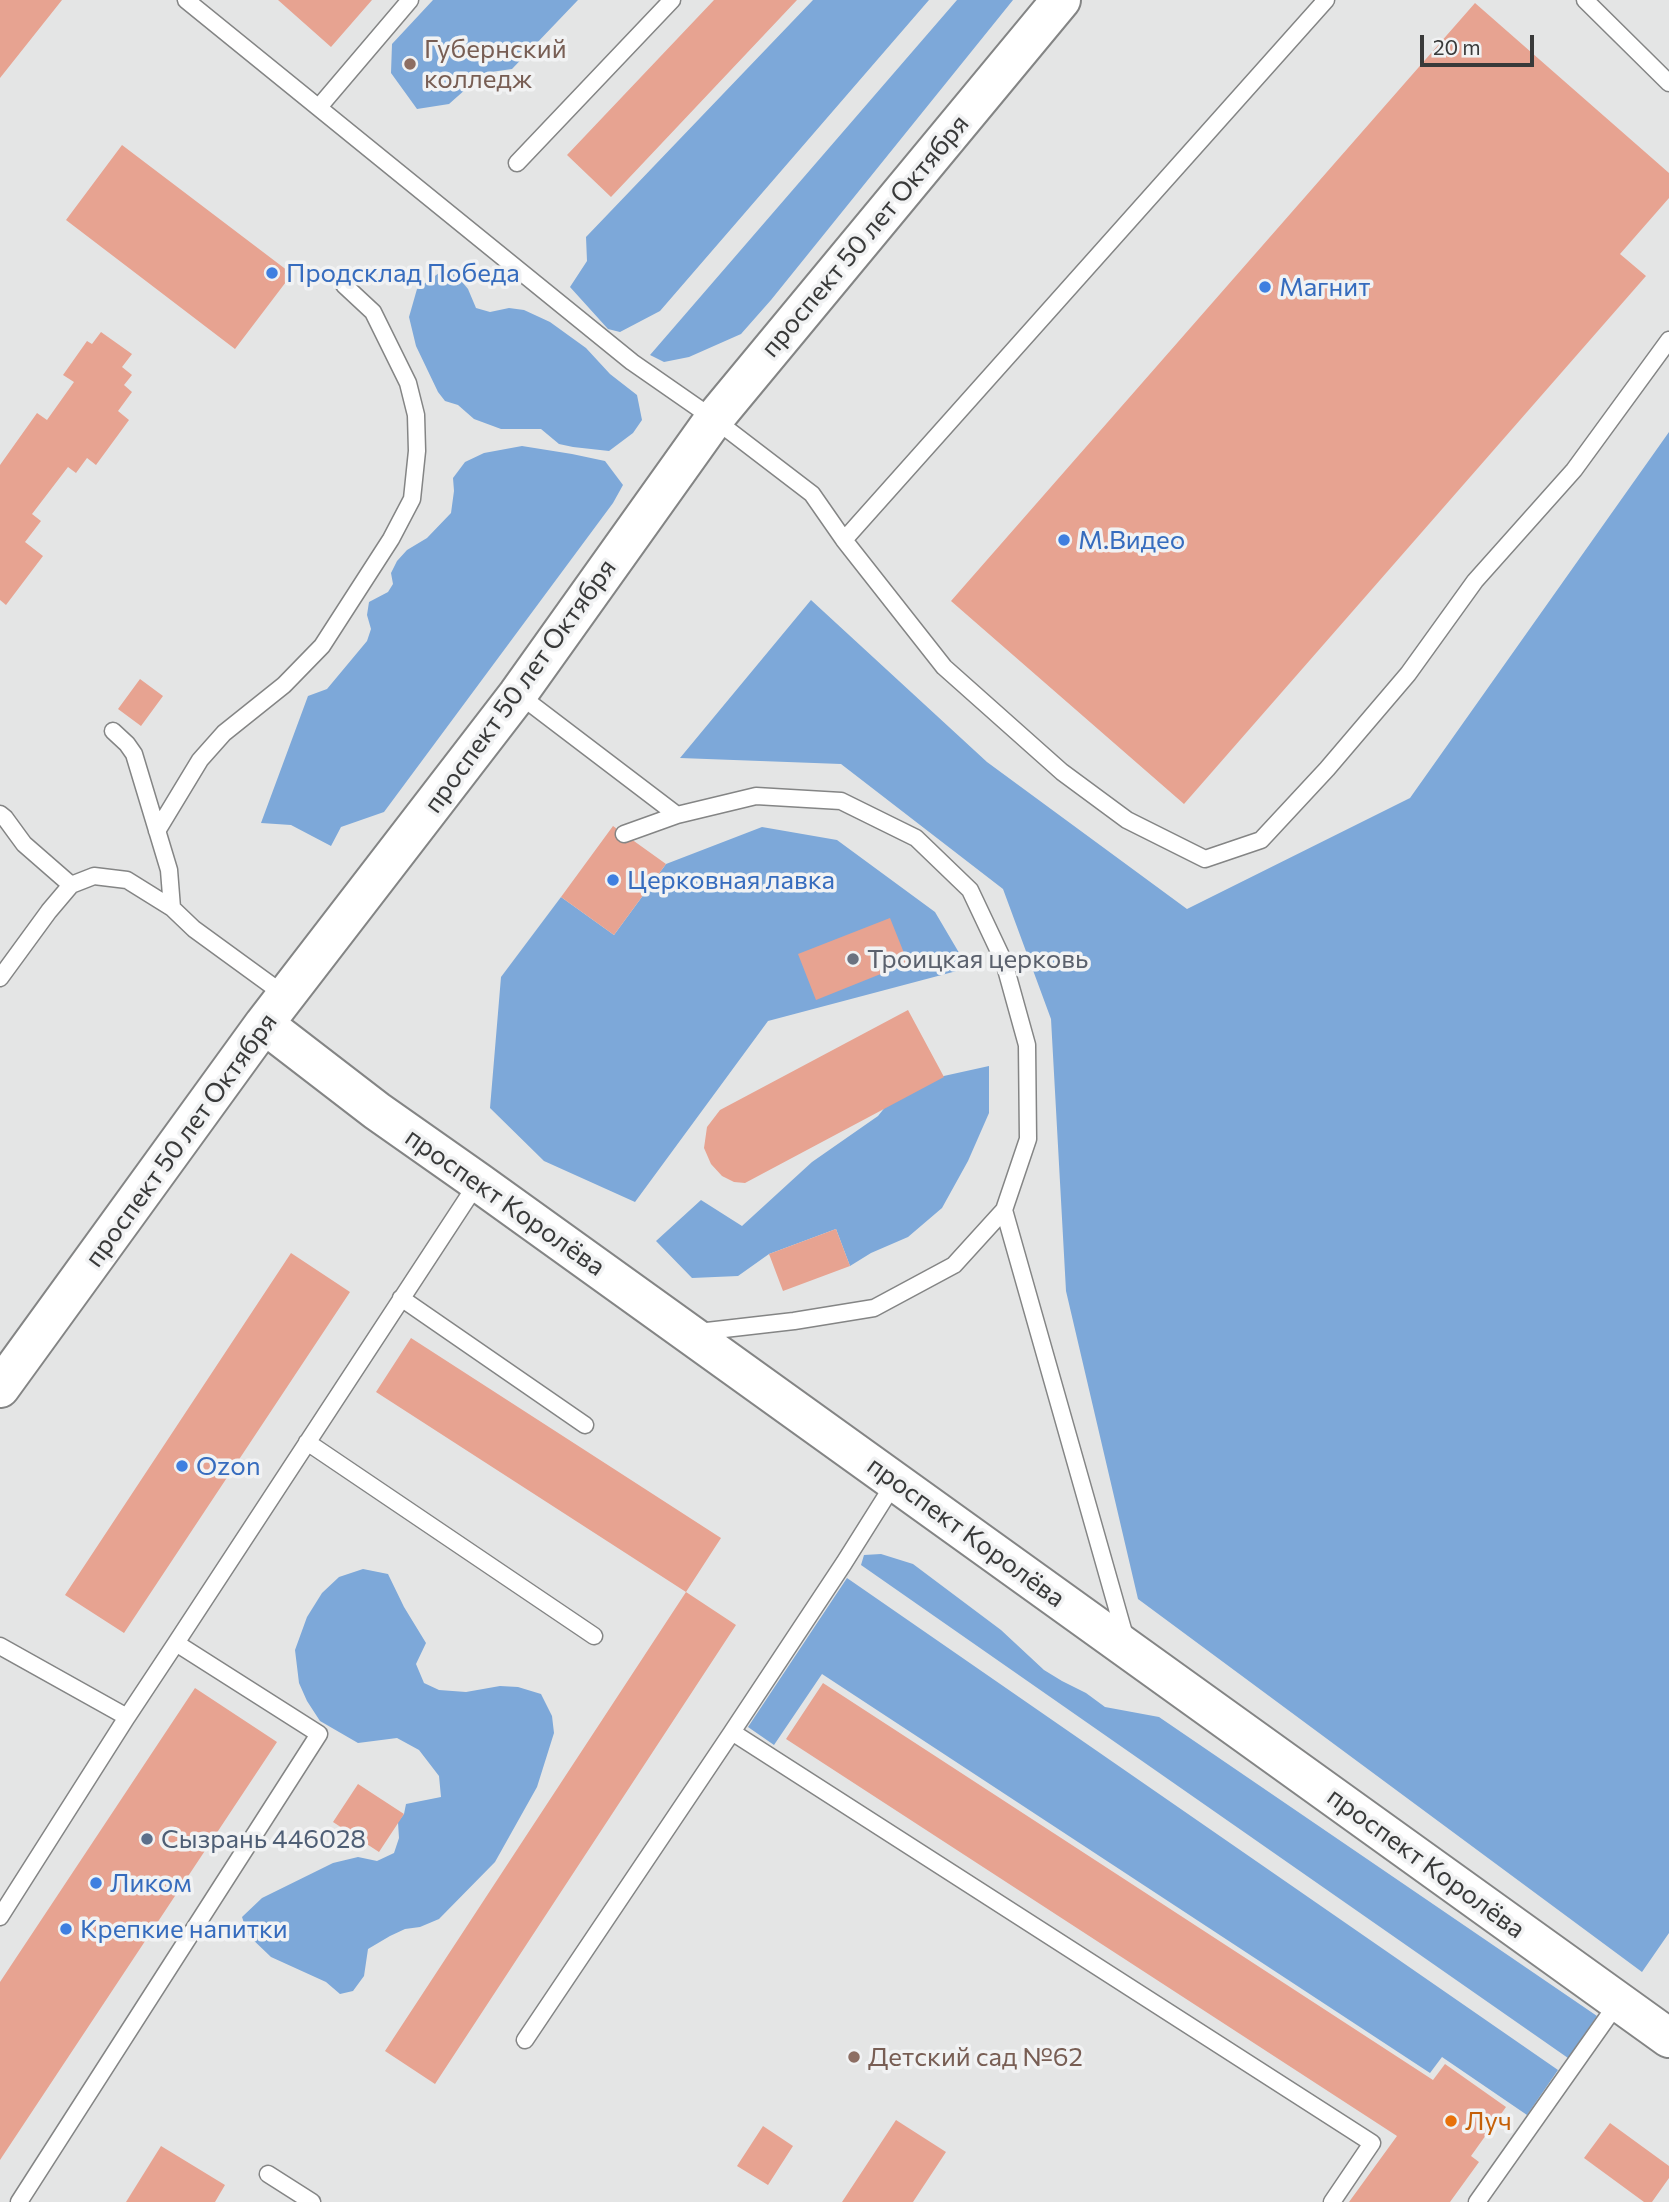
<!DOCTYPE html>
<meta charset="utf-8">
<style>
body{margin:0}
#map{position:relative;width:1669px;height:2202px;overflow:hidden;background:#e4e5e5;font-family:Commissioner,sans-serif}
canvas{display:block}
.scale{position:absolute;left:1420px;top:35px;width:114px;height:32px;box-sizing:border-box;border:4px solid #393a3a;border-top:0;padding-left:9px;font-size:21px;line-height:24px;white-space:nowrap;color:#393a3a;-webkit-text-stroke:5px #f1f2f3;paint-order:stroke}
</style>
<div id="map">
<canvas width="1669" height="2202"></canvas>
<div class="scale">20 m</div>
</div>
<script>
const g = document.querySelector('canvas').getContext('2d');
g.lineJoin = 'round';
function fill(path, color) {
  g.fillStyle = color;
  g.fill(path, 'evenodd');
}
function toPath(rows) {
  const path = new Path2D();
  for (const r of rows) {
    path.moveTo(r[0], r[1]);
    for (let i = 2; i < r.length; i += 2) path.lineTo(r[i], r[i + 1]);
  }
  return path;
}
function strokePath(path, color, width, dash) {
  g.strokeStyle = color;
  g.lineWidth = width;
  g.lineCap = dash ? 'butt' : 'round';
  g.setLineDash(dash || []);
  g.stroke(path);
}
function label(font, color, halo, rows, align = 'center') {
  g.font = font + ' Commissioner,sans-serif';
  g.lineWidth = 7;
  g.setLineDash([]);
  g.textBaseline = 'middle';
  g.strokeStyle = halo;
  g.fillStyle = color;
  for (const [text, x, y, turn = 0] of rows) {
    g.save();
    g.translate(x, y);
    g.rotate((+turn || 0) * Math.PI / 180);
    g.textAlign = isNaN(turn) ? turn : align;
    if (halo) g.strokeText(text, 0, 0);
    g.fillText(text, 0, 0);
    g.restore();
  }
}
const forest = toPath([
 [433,0,578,0,512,69,484,73,449,104,417,109,391,73,392,44],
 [813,0,929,0,660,311,620,332,608,329,570,287,587,261,586,237],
 [957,0,1013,0,771,300,741,334,689,357,664,362,650,355],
 [454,272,468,289,476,308,490,312,509,308,524,310,550,322,586,348,610,374,637,395,642,420,633,433,609,451,573,447,559,444,541,429,501,429,474,419,458,405,445,401,438,392,416,346,409,317,417,289,439,273],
 [1669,432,1669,1933,1642,1972,1138,1599,1066,1291,1051,1019,1003,889,841,764,680,758,811,600,987,762,1187,909,1410,798],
 [522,446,572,454,605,461,623,485,613,503,384,812,341,827,331,846,291,825,261,823,308,696,327,689,367,641,371,629,367,615,369,602,388,592,393,584,391,573,397,561,407,550,427,538,451,513,454,491,453,478,465,462,484,453],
 [762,827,837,840,935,912,968,968,768,1021,635,1202,544,1161,490,1108,501,977,561,897,614,935,666,864],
 [989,1066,989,1113,968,1161,942,1208,908,1237,871,1253,850,1266,836,1229,769,1254,738,1276,692,1278,656,1241,701,1200,742,1226,812,1162,878,1116,903,1085],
 [881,1554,913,1564,1001,1630,1044,1670,1062,1681,1086,1693,1105,1707,1159,1717,1597,2016,1568,2058,861,1565,864,1555],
 [363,1569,388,1574,404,1607,426,1643,416,1664,424,1683,439,1690,466,1692,500,1686,518,1687,541,1694,552,1716,554,1733,537,1787,495,1862,439,1919,420,1927,405,1929,390,1936,368,1949,364,1976,353,1991,340,1994,326,1982,271,1957,248,1935,242,1917,262,1898,333,1863,358,1857,377,1861,394,1853,399,1838,398,1822,404,1814,406,1804,441,1797,439,1776,419,1750,397,1738,358,1743,320,1721,307,1701,299,1683,295,1650,307,1617,322,1593,339,1577],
 [847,1578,1558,2070,1527,2115,1442,2057,1430,2073,822,1674,774,1745,748,1727]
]);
const building = toPath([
 [0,0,62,0,0,78],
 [278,0,372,0,331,47],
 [714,0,797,0,611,197,567,155],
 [1475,3,1669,173,1669,198,1620,254,1646,276,1184,804,951,601],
 [122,145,292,274,235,349,66,220],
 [101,332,132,354,122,367,132,375,124,385,132,392,118,411,129,420,96,465,87,458,76,473,68,467,32,514,41,521,25,542,43,556,6,605,0,600,0,465,37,413,47,420,74,382,63,375,87,341,92,344],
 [140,679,163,696,141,726,118,709],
 [613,826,666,864,614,935,561,897],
 [890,918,908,963,816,1000,798,954],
 [908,1010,944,1077,745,1183,734,1182,722,1176,711,1164,704,1148,707,1127,720,1110],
 [836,1229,850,1266,783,1291,769,1254],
 [291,1253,350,1292,124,1633,65,1595],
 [411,1338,721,1538,686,1592,736,1625,435,2084,385,2051,686,1592,376,1392],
 [823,1683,1433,2080,1445,2064,1506,2107,1471,2156,1479,2162,1450,2202,1349,2202,1397,2136,786,1739],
 [195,1688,277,1742,0,2160,0,1982],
 [358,1784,404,1814,379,1852,333,1822],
 [896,2120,946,2152,913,2202,842,2202],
 [1610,2123,1669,2166,1669,2178,1652,2202,1644,2202,1584,2158],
 [763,2126,793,2146,768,2185,737,2166],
 [161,2146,225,2185,215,2202,126,2202]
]);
const service = toPath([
 [186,0,632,362,714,419,812,494,844,540,944,667,1062,772,1127,820,1205,859,1261,840,1327,769,1408,674,1475,581,1574,470,1669,340],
 [1585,0,1669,83],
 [319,107,410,0],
 [517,163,672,0],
 [844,540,1326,0],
 [518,694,677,815],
 [113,731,127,744,134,754,169,870,172,908],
 [0,814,5,818,24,844,71,885],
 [157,831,200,760,224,733,284,685,322,646,391,539,412,499,417,451,416,415,408,383,373,312,344,285],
 [624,834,677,815,756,796,841,801,916,838,970,890,1004,962,1027,1045,1028,1139,1004,1210,954,1265,874,1308,794,1321,698,1332],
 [0,978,49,911,71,885,94,876,127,880,172,908,194,929,286,996],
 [1004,1210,1126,1640],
 [401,1298,585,1425],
 [307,1442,594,1636],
 [895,1482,844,1563,732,1732,1372,2143,1332,2202],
 [0,1646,127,1717,176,1643],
 [0,1917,127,1717],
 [525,2040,732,1732],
 [268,2174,312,2202],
 [19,2202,319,1734,176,1643,478,1182],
 [1477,2202,1619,2001]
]);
const primary = toPath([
 [264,1024,377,1111,478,1182,1669,2038],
 [0,1388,264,1024,518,694,714,419,1061,0]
]);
const markers = [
 [410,64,7,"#8d6e63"],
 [272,273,7,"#3f7fe0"],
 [1265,287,7,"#3f7fe0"],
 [1064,540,7,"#3f7fe0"],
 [613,880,7,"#3f7fe0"],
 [853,959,7,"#6b7280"],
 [182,1466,7,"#3f7fe0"],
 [147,1839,7,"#5c6f8a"],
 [96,1883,7,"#3f7fe0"],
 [66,1929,7,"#3f7fe0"],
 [854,2057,7,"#8d6e63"],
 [1451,2121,7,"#e8710a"]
];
const educationNames = [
 ["Губернский",424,49],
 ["колледж",424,79],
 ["Детский сад №62",868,2057]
];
const streetNames = [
 ["проспект 50 лет Октября",865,236,-50],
 ["проспект 50 лет Октября",520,686,-54],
 ["проспект 50 лет Октября",181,1140,-54],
 ["проспект Королёва",505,1202,35],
 ["проспект Королёва",966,1532,36],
 ["проспект Королёва",1426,1863,36]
];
const shopNames = [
 ["Продсклад Победа",286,273],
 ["Магнит",1279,287],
 ["М.Видео",1078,540],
 ["Церковная лавка",627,880],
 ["Ozon",196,1466],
 ["Ликом",110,1883],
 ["Крепкие напитки",80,1929]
];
const worshipNames = [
 ["Троицкая церковь",867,959]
];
const serviceNames = [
 ["Сызрань 446028",161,1839]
];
const foodNames = [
 ["Луч",1465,2121]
];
fill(forest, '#7da8d9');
fill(building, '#e7a391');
strokePath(service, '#848585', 19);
strokePath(primary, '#848585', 42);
strokePath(service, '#fff', 16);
strokePath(primary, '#fff', 38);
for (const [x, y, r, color] of markers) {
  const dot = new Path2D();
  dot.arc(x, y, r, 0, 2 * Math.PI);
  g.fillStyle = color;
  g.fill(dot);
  strokePath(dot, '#f1f2f3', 2.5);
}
label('26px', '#785e54', '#f1f2f3', educationNames, 'left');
label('26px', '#393a3a', '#f1f2f3', streetNames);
label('26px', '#366cbe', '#f1f2f3', shopNames, 'left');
label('26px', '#5b616d', '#f1f2f3', worshipNames, 'left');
label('26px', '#4e5e75', '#f1f2f3', serviceNames, 'left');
label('26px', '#c56008', '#f1f2f3', foodNames, 'left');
</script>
